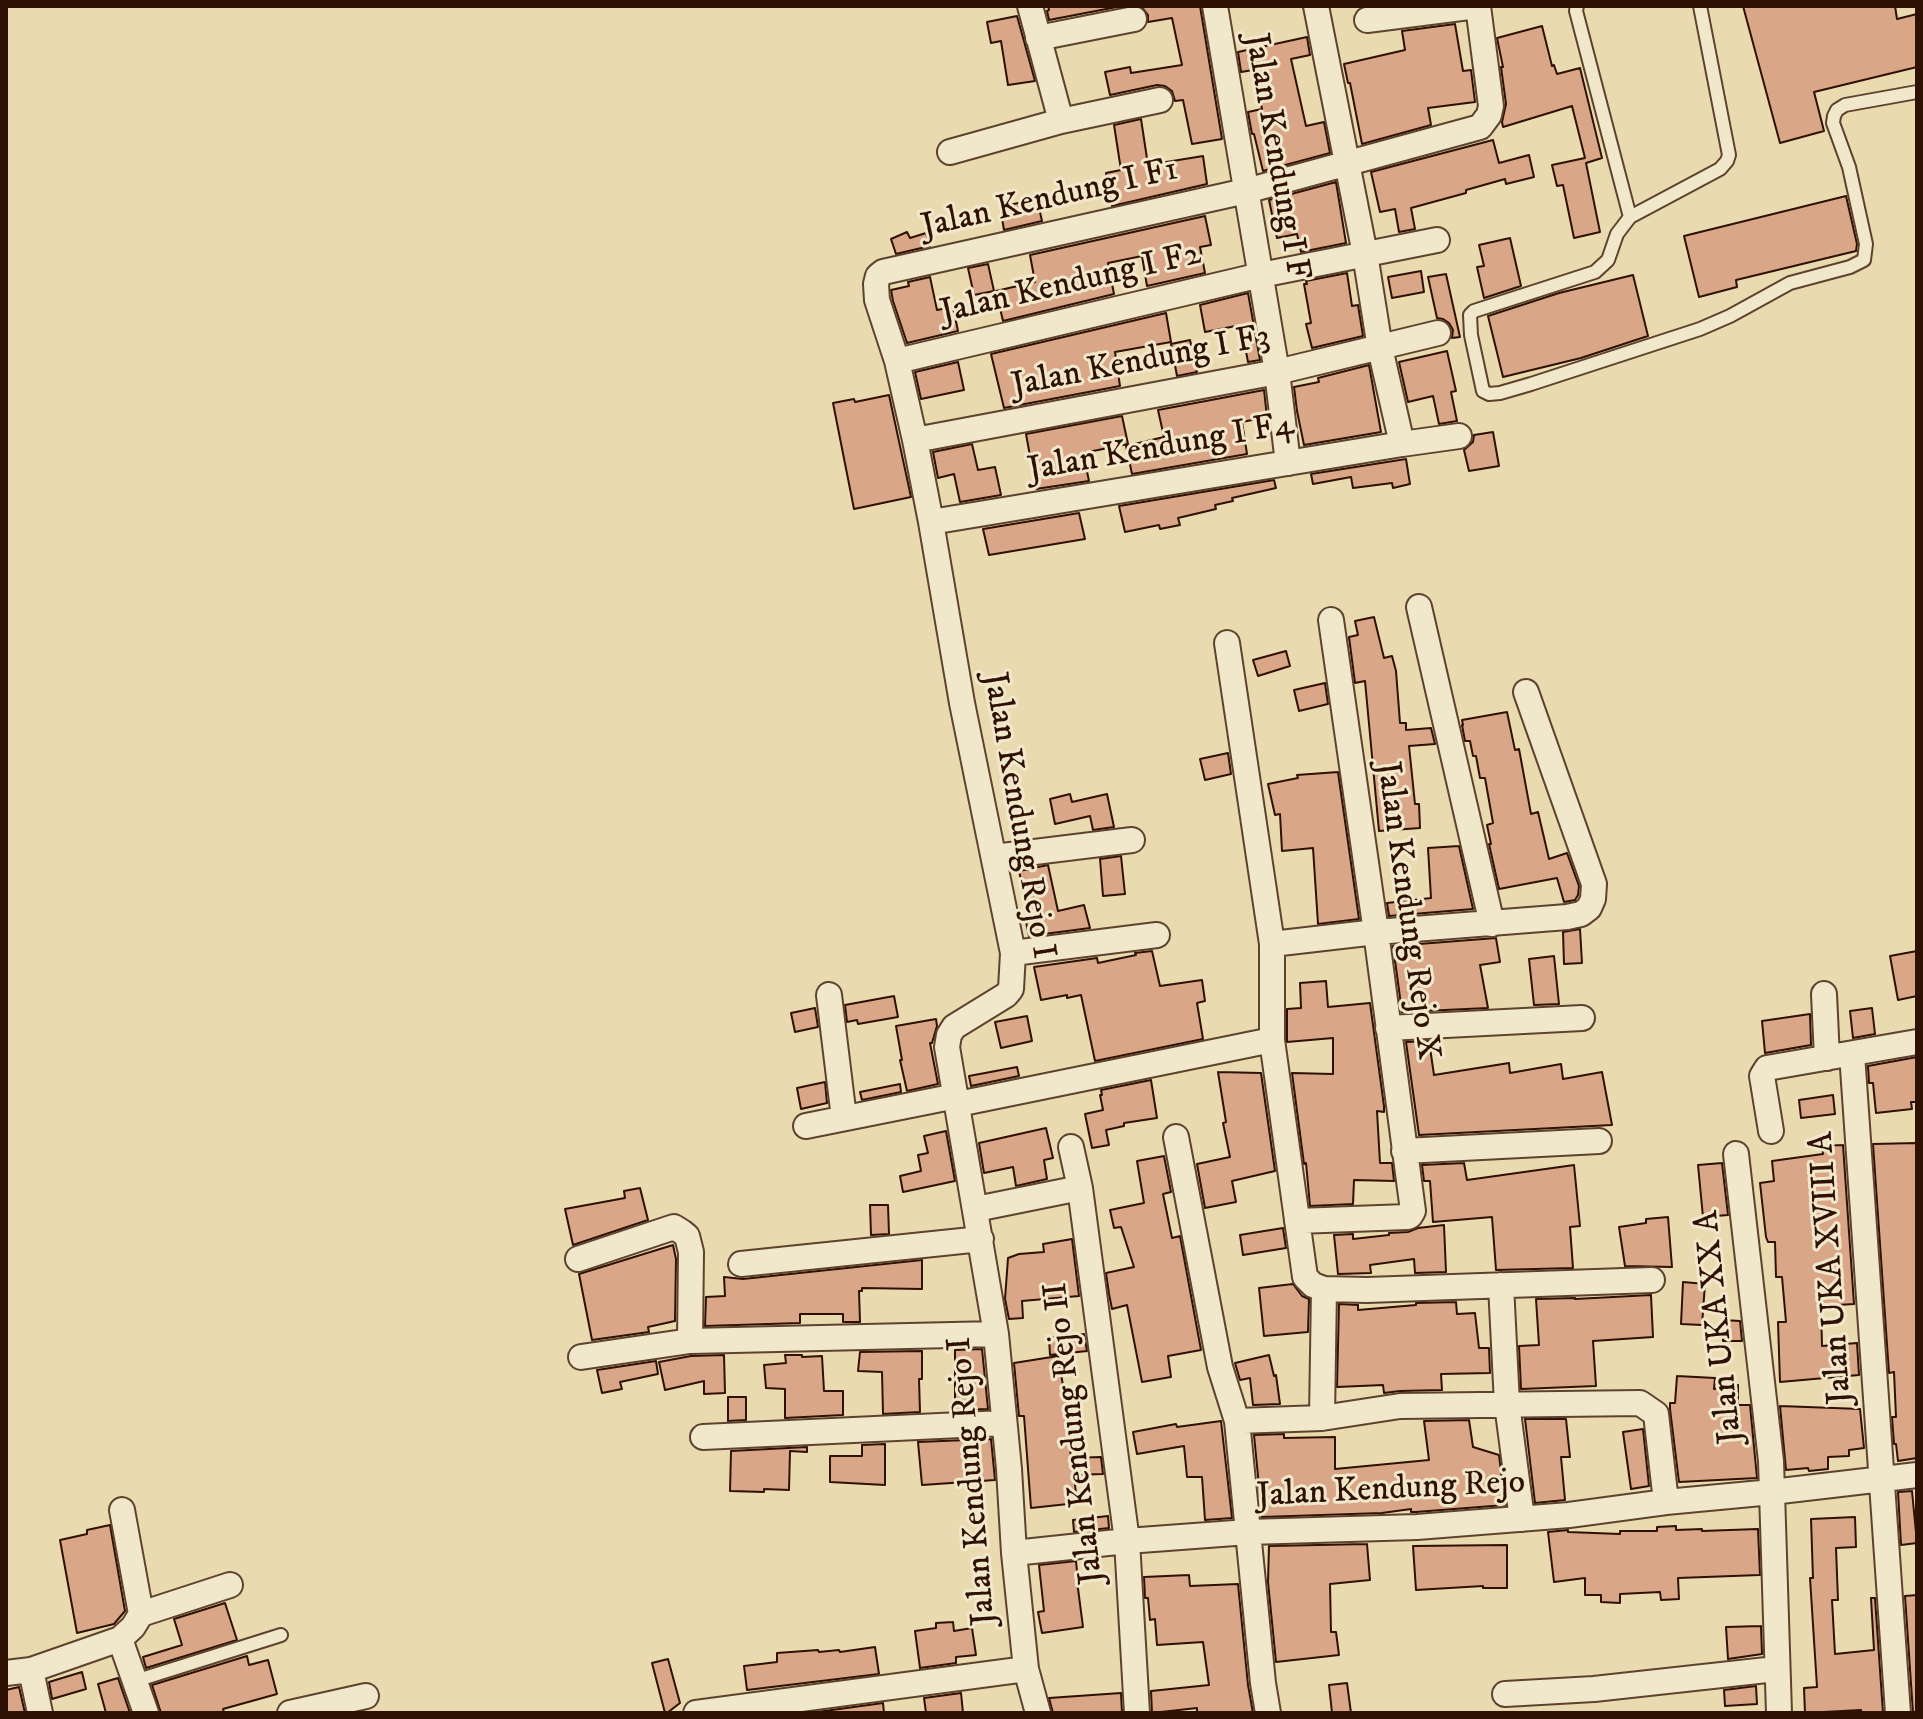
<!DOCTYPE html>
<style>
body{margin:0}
#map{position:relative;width:1923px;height:1719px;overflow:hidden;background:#eadaaf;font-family:"IM FELL DW Pica",serif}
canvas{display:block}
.frame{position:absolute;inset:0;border:8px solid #2e1103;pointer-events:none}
</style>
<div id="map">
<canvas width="1923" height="1719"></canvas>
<div class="frame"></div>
</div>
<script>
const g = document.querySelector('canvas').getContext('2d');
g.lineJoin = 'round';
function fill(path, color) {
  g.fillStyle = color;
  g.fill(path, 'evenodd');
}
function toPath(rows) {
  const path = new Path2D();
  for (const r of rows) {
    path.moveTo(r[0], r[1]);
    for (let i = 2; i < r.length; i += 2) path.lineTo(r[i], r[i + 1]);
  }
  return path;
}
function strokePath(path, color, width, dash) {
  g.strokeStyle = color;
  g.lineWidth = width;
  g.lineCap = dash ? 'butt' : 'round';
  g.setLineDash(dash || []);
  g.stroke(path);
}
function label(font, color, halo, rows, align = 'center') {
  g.font = font + ' "IM FELL DW Pica",serif';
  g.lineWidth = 6;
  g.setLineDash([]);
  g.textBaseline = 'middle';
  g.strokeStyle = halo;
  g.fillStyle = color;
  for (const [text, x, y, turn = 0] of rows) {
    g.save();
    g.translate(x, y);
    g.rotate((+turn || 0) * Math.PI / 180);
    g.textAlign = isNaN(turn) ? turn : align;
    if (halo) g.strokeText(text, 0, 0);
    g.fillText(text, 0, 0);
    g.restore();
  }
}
const building = toPath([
 [1048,6,1122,6,1049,20,1047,11,1049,10,1048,6],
 [1141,6,1200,6,1222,139,1192,144,1183,100,1175,101,1172,91,1165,86,1157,85,1110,95,1105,72,1130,67,1131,73,1182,65,1172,18,1148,22,1148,15,1141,6],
 [1743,6,1895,6,1897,19,1917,14,1917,67,1814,92,1824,131,1780,143,1743,6],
 [1017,16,1035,81,1008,85,1001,41,991,43,987,22,1017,16],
 [1455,24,1463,71,1471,70,1475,102,1428,108,1431,125,1362,144,1350,83,1348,83,1344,64,1405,50,1402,31,1455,24],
 [1542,26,1552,66,1554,65,1557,74,1580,68,1602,158,1586,163,1600,232,1574,238,1563,185,1557,186,1552,165,1585,158,1572,106,1503,127,1502,122,1506,104,1501,67,1503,67,1497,38,1542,26],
 [1307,37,1310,55,1291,59,1306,126,1324,122,1330,153,1263,171,1254,134,1252,134,1248,112,1262,109,1253,70,1241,72,1238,52,1307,37],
 [1141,119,1148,165,1203,156,1207,184,1112,206,1106,173,1121,170,1114,125,1141,119],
 [1493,140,1499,163,1529,155,1534,177,1506,184,1505,179,1466,190,1466,193,1411,208,1415,229,1399,232,1395,209,1380,212,1371,172,1493,140],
 [1336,182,1346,243,1301,252,1297,234,1277,238,1269,200,1336,182],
 [1846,196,1857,244,1856,251,1736,280,1737,287,1699,297,1684,236,1846,196],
 [1037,199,1042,221,1004,230,1000,207,1037,199],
 [1205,216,1211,245,1200,247,1205,273,1147,286,1142,256,1108,263,1114,294,1003,321,996,291,1035,282,1030,255,1205,216],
 [907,232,910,238,926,233,930,246,896,254,891,239,907,232],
 [1510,238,1521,286,1484,298,1477,267,1484,266,1479,245,1510,238],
 [988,264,994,291,974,295,968,268,988,264],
 [1421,271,1424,292,1392,298,1388,277,1421,271],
 [1347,273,1352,306,1358,305,1363,336,1312,348,1306,324,1311,323,1304,284,1307,284,1306,281,1347,273],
 [1446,274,1460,337,1452,338,1453,330,1449,323,1443,319,1437,318,1428,277,1446,274],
 [1633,275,1648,336,1581,358,1503,377,1488,316,1559,293,1633,275],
 [930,277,937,310,953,307,958,331,907,343,893,301,891,290,909,286,908,282,930,277],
 [1248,293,1260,360,1248,362,1241,325,1205,332,1200,305,1248,293],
 [1166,313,1171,342,1115,352,1120,386,1004,408,991,354,1166,313],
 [1190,340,1197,372,1177,376,1171,344,1190,340],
 [1447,351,1456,391,1451,392,1457,421,1439,424,1433,396,1408,402,1399,362,1447,351],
 [958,362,964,390,921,399,915,372,958,362],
 [1369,365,1381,432,1304,445,1297,411,1294,387,1319,382,1318,378,1369,365],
 [1264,390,1267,417,1242,422,1247,454,1132,474,1126,446,1164,437,1158,410,1264,390],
 [889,395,911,497,854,509,833,403,854,399,855,402,889,395],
 [1122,416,1128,444,1083,453,1089,481,1036,489,1026,434,1122,416],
 [1493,432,1499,466,1469,471,1464,450,1473,442,1474,435,1493,432],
 [972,444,978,470,995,467,1001,495,960,502,954,474,938,478,933,452,972,444],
 [1406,459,1410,484,1393,488,1392,483,1353,488,1351,477,1313,484,1311,474,1406,459],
 [1274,480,1276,488,1232,498,1233,501,1215,505,1216,509,1178,518,1180,525,1160,529,1159,525,1125,532,1119,506,1274,480],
 [1079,513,1085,539,989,555,983,529,1079,513],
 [1374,617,1384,658,1392,656,1396,671,1400,723,1406,723,1406,730,1431,728,1435,744,1409,746,1415,804,1419,804,1420,828,1379,831,1365,681,1355,683,1349,637,1358,635,1355,621,1374,617],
 [1286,651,1290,666,1258,676,1253,660,1286,651],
 [1325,683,1328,704,1299,711,1294,690,1325,683],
 [1507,712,1515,750,1519,749,1531,814,1538,812,1549,859,1567,853,1579,886,1578,895,1575,900,1564,902,1557,878,1499,889,1489,844,1491,844,1487,825,1493,823,1485,778,1480,778,1476,756,1473,756,1470,741,1465,741,1462,725,1463,725,1462,720,1507,712],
 [1228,753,1231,774,1205,780,1200,759,1228,753],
 [1338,772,1359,919,1318,924,1313,848,1282,851,1280,814,1275,815,1268,784,1298,778,1297,775,1338,772],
 [1070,794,1072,802,1107,794,1114,827,1093,830,1090,816,1055,824,1050,799,1070,794],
 [1459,846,1473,909,1389,916,1387,903,1431,898,1428,848,1459,846],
 [1121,856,1125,894,1103,896,1100,859,1121,856],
 [1048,865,1058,911,1084,905,1090,928,1029,936,1026,922,1030,921,1019,871,1048,865],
 [1580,929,1582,963,1564,964,1563,932,1580,929],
 [1496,938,1500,962,1480,965,1488,1008,1402,1012,1393,946,1496,938],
 [1152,951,1160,986,1202,980,1205,1001,1197,1003,1203,1039,1095,1061,1081,995,1067,998,1067,995,1041,1000,1034,967,1097,958,1098,963,1136,955,1135,953,1152,951],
 [1917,951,1917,996,1898,1000,1890,956,1917,951],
 [1554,956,1559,1004,1534,1005,1529,959,1554,956],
 [1326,981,1328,1007,1370,1003,1384,1106,1384,1112,1377,1111,1380,1163,1392,1163,1394,1181,1354,1180,1353,1204,1310,1206,1306,1163,1304,1164,1292,1073,1333,1074,1333,1038,1287,1042,1287,1009,1301,1008,1300,983,1326,981],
 [894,996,898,1017,858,1024,857,1020,847,1022,845,1005,894,996],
 [815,1008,818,1027,795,1032,791,1013,815,1008],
 [1872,1008,1875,1034,1853,1038,1850,1011,1872,1008],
 [1810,1014,1811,1045,1765,1053,1762,1021,1810,1014],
 [1027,1016,1032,1041,1001,1048,995,1022,1027,1016],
 [936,1019,937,1026,932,1043,930,1043,938,1084,907,1091,900,1060,902,1060,896,1026,936,1019],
 [1429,1041,1434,1075,1509,1063,1510,1073,1561,1064,1563,1079,1602,1072,1612,1125,1419,1135,1406,1042,1429,1041],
 [1917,1057,1917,1102,1911,1102,1912,1109,1876,1113,1873,1083,1869,1083,1868,1066,1917,1057],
 [1017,1067,1019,1076,971,1086,969,1076,1017,1067],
 [1218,1072,1261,1073,1275,1171,1232,1181,1236,1202,1205,1208,1197,1164,1230,1157,1223,1123,1226,1122,1218,1072],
 [1151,1080,1157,1118,1124,1123,1124,1126,1106,1130,1109,1145,1092,1148,1085,1114,1103,1110,1100,1095,1102,1095,1101,1090,1151,1080],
 [825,1082,827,1103,801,1109,797,1088,825,1082],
 [900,1084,901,1092,862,1100,860,1092,900,1084],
 [1833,1095,1835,1114,1801,1118,1799,1100,1833,1095],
 [1046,1128,1053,1158,1044,1160,1047,1179,1016,1186,1013,1167,984,1173,979,1143,1046,1128],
 [946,1131,955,1181,903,1192,900,1176,921,1171,918,1155,928,1153,924,1136,946,1131],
 [1917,1143,1917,1458,1898,1461,1896,1444,1894,1444,1892,1417,1896,1417,1894,1372,1889,1373,1873,1144,1917,1143],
 [1843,1145,1854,1304,1821,1306,1822,1346,1857,1343,1859,1375,1780,1382,1778,1322,1786,1322,1782,1277,1776,1277,1775,1242,1768,1242,1766,1237,1760,1183,1774,1181,1772,1161,1823,1154,1822,1146,1843,1145],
 [1164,1156,1171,1192,1163,1194,1172,1238,1180,1236,1201,1350,1168,1356,1171,1377,1142,1382,1127,1305,1112,1309,1109,1294,1106,1273,1134,1267,1121,1227,1114,1228,1110,1210,1144,1203,1137,1161,1164,1156],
 [1464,1163,1467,1180,1574,1165,1580,1226,1570,1227,1573,1268,1496,1270,1492,1217,1433,1222,1430,1181,1424,1181,1422,1165,1464,1163],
 [1722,1163,1728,1215,1703,1217,1698,1165,1722,1163],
 [640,1188,648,1220,573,1245,565,1209,625,1198,624,1191,640,1188],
 [870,1205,888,1205,889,1234,871,1235,870,1205],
 [1668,1217,1672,1267,1625,1266,1619,1227,1646,1223,1646,1219,1668,1217],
 [1444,1225,1446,1272,1415,1273,1414,1259,1370,1265,1371,1273,1338,1274,1334,1235,1353,1234,1353,1239,1389,1235,1389,1233,1408,1232,1418,1228,1444,1225],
 [1283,1228,1286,1248,1243,1255,1240,1235,1283,1228],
 [1072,1239,1079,1296,1022,1301,1023,1318,1009,1319,1005,1299,1008,1258,1019,1254,1044,1252,1043,1244,1072,1239],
 [673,1245,676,1259,675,1321,648,1327,649,1332,592,1340,579,1274,673,1245],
 [922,1260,922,1289,862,1288,862,1291,859,1291,860,1322,843,1322,843,1314,800,1314,800,1323,705,1326,706,1297,725,1296,724,1277,743,1279,922,1260],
 [1683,1282,1705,1284,1702,1325,1681,1324,1683,1282],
 [1293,1284,1302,1296,1309,1299,1308,1332,1264,1336,1259,1288,1293,1284],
 [1651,1295,1653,1337,1593,1341,1596,1386,1521,1389,1519,1346,1539,1345,1536,1299,1575,1298,1575,1299,1651,1295],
 [1456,1302,1457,1314,1475,1313,1479,1348,1489,1348,1490,1373,1441,1374,1442,1390,1400,1391,1384,1393,1383,1385,1337,1387,1339,1304,1358,1305,1358,1310,1416,1305,1416,1303,1456,1302],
 [1723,1320,1740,1321,1742,1341,1723,1341,1723,1320],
 [1084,1334,1087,1351,1050,1355,1049,1338,1084,1334],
 [982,1349,988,1409,955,1410,955,1350,982,1349],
 [922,1351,922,1379,919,1379,920,1412,883,1414,882,1372,858,1371,860,1352,922,1351],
 [724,1355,725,1393,704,1394,704,1381,665,1390,659,1362,691,1356,724,1355],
 [785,1355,802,1355,802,1357,822,1356,824,1391,843,1391,843,1415,785,1418,785,1389,766,1388,764,1365,786,1363,785,1355],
 [1269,1355,1274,1376,1276,1375,1280,1404,1253,1405,1250,1378,1240,1380,1235,1363,1269,1355],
 [1058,1356,1067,1409,1071,1458,1101,1457,1103,1474,1074,1475,1077,1503,1031,1508,1024,1416,1019,1416,1014,1363,1058,1356],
 [656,1361,658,1374,620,1382,622,1389,602,1393,597,1370,656,1361],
 [1677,1376,1715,1378,1714,1389,1738,1385,1738,1405,1750,1405,1757,1478,1679,1482,1670,1409,1670,1403,1675,1403,1677,1376],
 [728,1397,746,1397,746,1420,728,1421,728,1397],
 [1780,1406,1860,1409,1864,1448,1849,1450,1849,1456,1828,1457,1828,1469,1809,1471,1808,1468,1786,1470,1780,1406],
 [1525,1419,1566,1419,1570,1457,1561,1457,1565,1500,1535,1503,1525,1419],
 [1469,1420,1473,1447,1499,1455,1505,1505,1416,1512,1411,1512,1411,1509,1382,1513,1262,1517,1254,1435,1284,1434,1284,1438,1335,1437,1335,1469,1429,1460,1424,1421,1469,1420],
 [1221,1421,1232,1518,1205,1520,1202,1477,1187,1477,1184,1446,1137,1454,1133,1432,1176,1424,1177,1427,1221,1421],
 [1643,1429,1649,1486,1631,1489,1623,1432,1643,1429],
 [991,1439,995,1480,922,1485,918,1442,991,1439],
 [885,1444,885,1485,830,1482,830,1456,862,1456,862,1445,885,1444],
 [807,1447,807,1452,790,1451,789,1490,764,1489,764,1492,730,1491,731,1451,807,1447],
 [1912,1491,1917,1543,1901,1545,1898,1492,1912,1491],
 [1108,1516,1109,1528,1074,1532,1073,1520,1108,1516],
 [1855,1517,1856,1547,1836,1548,1838,1600,1832,1600,1835,1654,1874,1650,1871,1598,1875,1598,1883,1713,1861,1713,1861,1710,1805,1713,1804,1688,1817,1687,1810,1578,1813,1578,1811,1519,1855,1517],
 [110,1525,125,1611,114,1624,77,1633,60,1540,87,1534,87,1530,110,1525],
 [1676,1526,1676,1530,1702,1529,1702,1531,1758,1529,1760,1575,1678,1578,1679,1599,1661,1600,1660,1592,1620,1594,1620,1603,1601,1602,1601,1595,1585,1595,1585,1578,1554,1582,1548,1532,1568,1530,1568,1532,1620,1534,1620,1531,1657,1531,1657,1527,1676,1526],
 [1367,1544,1370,1580,1330,1584,1331,1632,1336,1632,1339,1655,1276,1662,1268,1582,1269,1546,1367,1544],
 [1507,1545,1507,1588,1483,1588,1483,1586,1416,1590,1413,1546,1507,1545],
 [1076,1561,1078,1581,1077,1581,1083,1627,1042,1633,1038,1612,1044,1611,1039,1565,1076,1561],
 [1189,1575,1190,1586,1238,1584,1248,1685,1253,1713,1197,1713,1197,1708,1152,1713,1151,1691,1209,1685,1203,1642,1157,1645,1155,1619,1150,1620,1148,1598,1145,1598,1144,1577,1189,1575],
 [1917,1595,1917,1713,1913,1713,1905,1596,1917,1595],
 [225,1603,237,1640,146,1668,143,1657,182,1645,174,1619,225,1603],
 [953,1622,954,1631,972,1628,976,1655,956,1657,956,1663,920,1668,915,1631,936,1628,936,1623,953,1622],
 [1761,1626,1762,1654,1728,1659,1726,1627,1761,1626],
 [875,1647,879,1674,747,1690,744,1666,777,1662,777,1653,818,1650,819,1652,839,1650,840,1652,875,1647],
 [247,1656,249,1665,268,1660,277,1694,223,1709,224,1713,161,1713,152,1685,247,1656],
 [668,1659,680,1703,667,1713,665,1713,652,1663,668,1659],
 [82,1672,86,1689,52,1699,49,1682,82,1672],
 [118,1678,130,1713,106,1713,98,1684,118,1678],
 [1347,1683,1351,1713,1332,1713,1329,1685,1347,1683],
 [1756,1686,1757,1704,1725,1706,1724,1690,1756,1686],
 [19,1687,25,1713,6,1713,6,1690,19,1687],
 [961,1693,963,1713,926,1713,924,1698,961,1693],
 [1121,1693,1122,1713,1053,1713,1049,1698,1121,1693],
 [883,1703,884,1713,810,1713,883,1703]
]);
const lane = toPath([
 [1577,6,1576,11,1630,217],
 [1700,6,1729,155,1727,161,1720,169,1630,217,1617,234,1608,260,1595,272,1474,311,1470,315,1471,335,1483,391,1489,394,1500,393,1531,384,1700,329,1730,316,1790,283,1850,267,1864,260,1866,244,1849,167,1833,123,1834,116,1837,110,1845,105,1917,92],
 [135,1681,281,1635]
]);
const street = toPath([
 [1215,6,1277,372,1288,463],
 [1316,6,1365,254,1380,348,1402,444],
 [1367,20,1477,6],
 [1038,38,1134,19],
 [1061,121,1160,100],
 [950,152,1061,121,1030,6],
 [897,361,1261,275,1437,240],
 [915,440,1277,372,1438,333],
 [931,522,1402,444,1459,436],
 [1419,607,1492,924],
 [1227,643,1272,944,1272,1040,1305,1277,1313,1285,1324,1289,1367,1290,1652,1280],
 [994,857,1132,840],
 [1272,944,1376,932,1567,917,1581,914,1589,908,1593,899,1594,884,1526,692],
 [1013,953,1157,935],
 [1824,994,1827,1058],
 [829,995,844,1118],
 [1388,1028,1582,1018],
 [1852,1054,1898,1713],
 [958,1104,1272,1040],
 [806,1126,956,1096],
 [1771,1131,1762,1076,1767,1068,1917,1042],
 [1176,1137,1220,1367,1237,1421,1263,1683,1268,1713],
 [1071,1147,1080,1188,1127,1541,1137,1713],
 [1404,1151,1599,1141],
 [1736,1154,1771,1461,1779,1713],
 [976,1209,1080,1188],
 [1297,1221,1407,1217,1410,1216,1413,1211,1376,932,1331,620],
 [578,1259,674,1227,682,1232,687,1236,691,1252,690,1341,996,1334],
 [741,1264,981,1239],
 [1501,1285,1507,1404,1522,1519],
 [1324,1289,1322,1418,1400,1406,1640,1403,1656,1414,1666,1502],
 [581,1357,690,1341],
 [1237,1421,1322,1418],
 [703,1437,1004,1423],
 [1014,1553,1127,1541,1248,1532,1417,1527,1569,1515,1666,1502,1772,1492,1917,1475],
 [141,1614,230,1585],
 [120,1639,146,1713],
 [31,1670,40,1713],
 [6,1673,31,1670,120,1639,133,1627,141,1614,122,1510],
 [1505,1694,1594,1689,1776,1669],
 [290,1713,366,1696],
 [696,1713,1026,1669],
 [1038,1713,1026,1669,1014,1553,1009,1469,996,1334,947,1047,949,1035,954,1027,1006,995,1011,989,1013,953,962,703,931,522,915,440,897,361,877,300,876,284,878,276,883,272,1246,191,1480,127,1489,115,1491,106,1478,6]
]);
const streetNames = [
 ["Jalan Kendung I F",1275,157,80],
 ["Jalan Kendung I F1",1050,200,-13],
 ["Jalan Kendung I F2",1071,285,-13],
 ["Jalan Kendung I F3",1141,363,-11],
 ["Jalan Kendung I F4",1161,449,-10],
 ["Jalan Kendung Rejo I",1017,816,80],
 ["Jalan Kendung Rejo X",1406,911,82],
 ["Jalan UKA XVIII A",1833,1268,-94],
 ["Jalan UKA XX A",1721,1327,-96],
 ["Jalan Kendung Rejo II",1076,1433,-97],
 ["Jalan Kendung Rejo I",974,1481,-95],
 ["Jalan Kendung Rejo",1391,1491,-3]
];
fill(building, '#daa688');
strokePath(building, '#2e1103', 2);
strokePath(lane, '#5d432e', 16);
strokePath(street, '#5d432e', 28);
strokePath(lane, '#f1e7cb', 12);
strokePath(street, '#f1e7cb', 24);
label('34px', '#2e1103', '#f1e7cb', streetNames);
</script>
